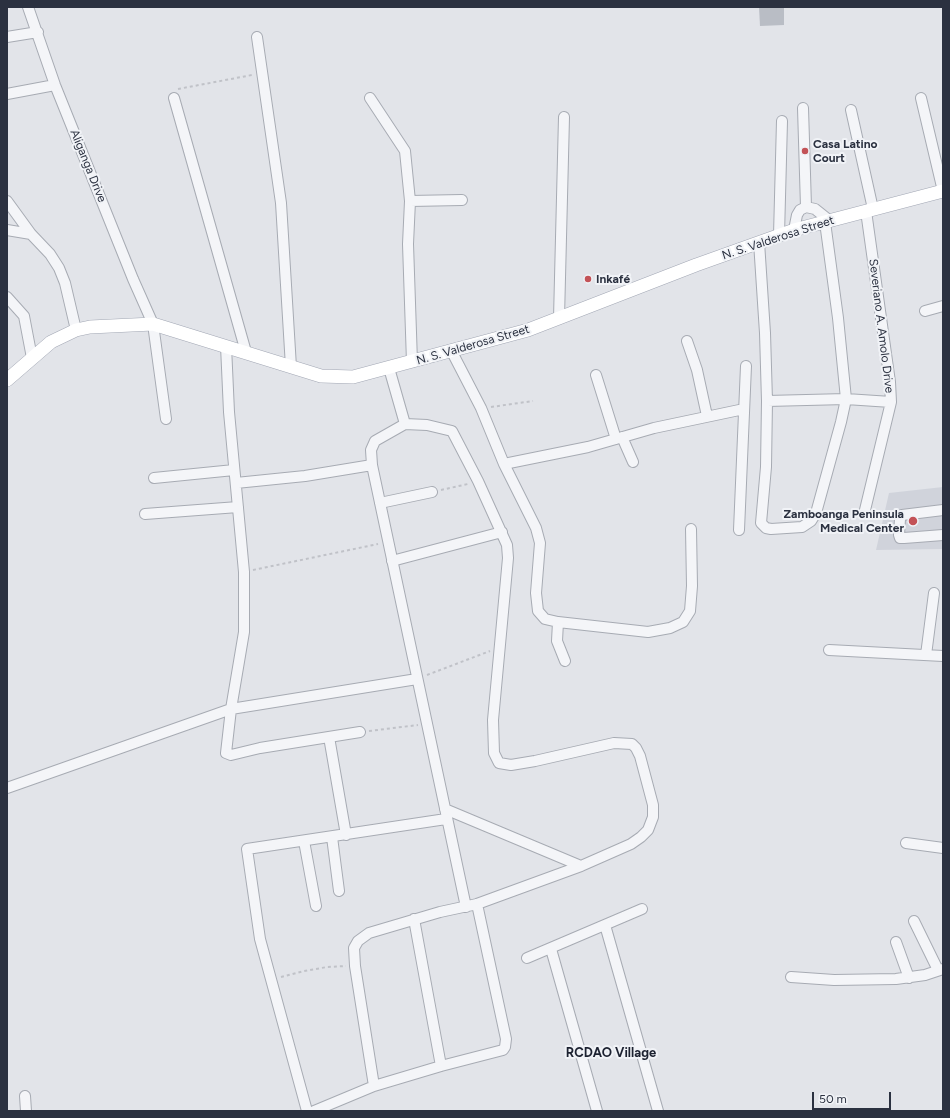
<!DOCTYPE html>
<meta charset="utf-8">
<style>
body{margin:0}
#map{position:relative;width:950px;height:1118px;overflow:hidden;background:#e2e4e9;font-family:Figtree,sans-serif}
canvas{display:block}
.frame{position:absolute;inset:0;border:8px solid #2b3140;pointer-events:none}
.scale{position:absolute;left:812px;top:1092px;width:79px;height:18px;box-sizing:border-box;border:2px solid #2b3140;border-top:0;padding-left:5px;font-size:12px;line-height:14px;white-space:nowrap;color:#2b3140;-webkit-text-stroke:3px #f1f3f7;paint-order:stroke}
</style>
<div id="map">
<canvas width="950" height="1118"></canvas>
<div class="frame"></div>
<div class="scale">50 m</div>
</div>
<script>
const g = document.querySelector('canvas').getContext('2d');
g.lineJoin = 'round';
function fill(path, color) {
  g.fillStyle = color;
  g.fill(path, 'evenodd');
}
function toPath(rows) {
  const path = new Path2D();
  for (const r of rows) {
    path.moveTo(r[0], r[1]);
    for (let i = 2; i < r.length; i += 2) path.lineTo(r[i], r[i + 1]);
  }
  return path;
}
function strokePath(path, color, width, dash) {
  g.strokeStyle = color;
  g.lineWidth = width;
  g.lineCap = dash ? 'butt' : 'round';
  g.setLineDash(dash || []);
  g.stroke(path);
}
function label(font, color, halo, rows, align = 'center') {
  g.font = font + ' Figtree,sans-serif';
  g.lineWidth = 4;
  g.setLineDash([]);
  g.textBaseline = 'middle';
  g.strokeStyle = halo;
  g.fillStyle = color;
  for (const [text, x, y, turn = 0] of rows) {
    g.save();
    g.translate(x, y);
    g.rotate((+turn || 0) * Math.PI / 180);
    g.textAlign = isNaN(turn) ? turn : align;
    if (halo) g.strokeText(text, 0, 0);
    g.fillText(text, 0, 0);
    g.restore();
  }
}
const built = toPath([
 [943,487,943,549,876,550,889,493]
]);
const building = toPath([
 [759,7,784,7,784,25,760,26]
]);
const path = toPath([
 [178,89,252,75],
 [491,407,533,401],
 [441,490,468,484],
 [253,570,378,544],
 [427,675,490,651],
 [369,731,418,725],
 [281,977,304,971,327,967,346,966]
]);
const minor = toPath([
 [28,7,55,85,133,279,153,324,166,419],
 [7,37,38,32],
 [257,37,281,203,291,367],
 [7,94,55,85],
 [174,98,246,352],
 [370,98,405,151,410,201,408,244,412,362],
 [921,98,943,191],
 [803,108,806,207,815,209,830,221],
 [851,110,873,209],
 [7,201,31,234,50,254,59,268,65,283,76,330],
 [410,201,462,200],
 [7,230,31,234],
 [794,230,797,215,800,210,806,207],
 [779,235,782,121],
 [759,242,765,333,767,401,766,467,761,523,766,528,771,529,802,527,811,521,816,513,841,422,846,399,838,318,825,222],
 [7,297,24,316,32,358],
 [925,311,943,306],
 [559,318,564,117],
 [687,341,697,370,707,416],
 [226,346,229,412,244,572,244,632,231,709,226,753,231,755,260,748,360,732],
 [452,352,481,408,504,464,536,528,540,543,536,593,538,611,545,619,558,622,648,632,670,628,683,622,690,611,692,586,691,529],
 [389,368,405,424,375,441,371,450,372,465,466,907],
 [596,375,616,439],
 [767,401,846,399,891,402],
 [622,437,633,462],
 [504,464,588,447,654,428,744,409],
 [154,478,234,470],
 [236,483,305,476,372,465],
 [380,503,432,492],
 [865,510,891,402,890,382,866,211],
 [943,510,902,515,900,519,899,535,900,538,904,538,943,535],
 [145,514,238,507],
 [739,530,746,366],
 [392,561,502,532],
 [558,622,557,641,565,661],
 [829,650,943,656],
 [926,655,934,593],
 [329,737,346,835],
 [7,788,231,709,417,679],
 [445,809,581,866],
 [332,837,339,891],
 [304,841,316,906],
 [906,843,943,848],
 [414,919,441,1066],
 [914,921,938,970],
 [605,925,658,1111],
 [896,942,909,978],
 [551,949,597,1111],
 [527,958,642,909],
 [791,977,834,980,896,979,925,975,943,969],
 [374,1086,441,1066,503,1050,505,1047,506,1039,477,904],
 [25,1096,26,1111],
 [307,1111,260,939,247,849,446,819],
 [314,1111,374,1086,355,966,354,948,358,941,369,933,440,912,477,904,581,866,631,844,641,837,648,830,653,817,653,805,640,756,636,748,632,744,614,743,535,761,511,765,499,763,494,753,493,720,508,558,507,545,478,481,452,431,427,425,405,424]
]);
const major = toPath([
 [7,380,51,342,76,330,90,327,153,324,321,376,353,377,528,330,696,265,794,230,943,191]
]);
const markers = [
 [805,151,4,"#c35257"],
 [588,279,4,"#c35257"],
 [913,521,5,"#c35257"]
];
const poiNames = [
 ["Casa Latino",813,144],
 ["Court",813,158],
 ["Inkafé",596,279],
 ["Zamboanga Peninsula",904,514,"right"],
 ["Medical Center",904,528,"right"]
];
const streetNames = [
 ["Aliganga Drive",88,166,68],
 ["N. S. Valderosa Street",778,238,-18],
 ["Severiano A. Amolo Drive",881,326,83],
 ["N. S. Valderosa Street",473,345,-16]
];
const neighbourhoodNames = [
 ["RCDAO Village",611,1053]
];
fill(built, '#d0d3db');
fill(building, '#b9bdc5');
strokePath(minor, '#a7abb3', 12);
strokePath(major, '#a2a7b4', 14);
strokePath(path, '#c0c2c8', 2, [3, 3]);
strokePath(minor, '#f4f5f8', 10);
strokePath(major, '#fff', 13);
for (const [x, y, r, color] of markers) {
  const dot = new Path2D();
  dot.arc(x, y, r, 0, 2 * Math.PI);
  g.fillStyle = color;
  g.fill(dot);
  strokePath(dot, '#f1f3f7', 1.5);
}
label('bold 12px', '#2b3140', '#f1f3f7', poiNames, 'left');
label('12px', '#2b3140', '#f1f3f7', streetNames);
label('bold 13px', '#1d2231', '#f1f3f7', neighbourhoodNames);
</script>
